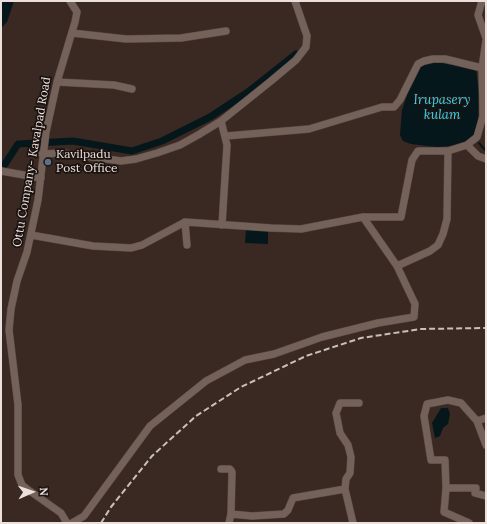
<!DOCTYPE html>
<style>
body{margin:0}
#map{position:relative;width:487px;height:524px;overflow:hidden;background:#392922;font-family:Lora,serif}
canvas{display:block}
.frame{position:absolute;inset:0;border:2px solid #ebe0dc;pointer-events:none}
.north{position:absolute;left:12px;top:472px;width:40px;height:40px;-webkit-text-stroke:3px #1b1310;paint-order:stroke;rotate:88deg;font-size:11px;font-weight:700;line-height:16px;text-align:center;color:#ebe0dc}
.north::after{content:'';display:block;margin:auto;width:14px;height:18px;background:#ebe0dc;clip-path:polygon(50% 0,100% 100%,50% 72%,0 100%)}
</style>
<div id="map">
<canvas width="487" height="524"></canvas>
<div class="frame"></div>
<div class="north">N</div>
</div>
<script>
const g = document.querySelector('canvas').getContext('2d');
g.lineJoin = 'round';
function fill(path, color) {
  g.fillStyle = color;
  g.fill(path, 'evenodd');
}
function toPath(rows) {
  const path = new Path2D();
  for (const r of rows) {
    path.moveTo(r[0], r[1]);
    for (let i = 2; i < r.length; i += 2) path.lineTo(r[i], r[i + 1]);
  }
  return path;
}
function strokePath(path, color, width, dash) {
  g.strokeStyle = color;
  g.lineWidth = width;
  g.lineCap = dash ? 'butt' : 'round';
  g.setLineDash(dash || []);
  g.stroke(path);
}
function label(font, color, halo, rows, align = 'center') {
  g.font = font + ' Lora,serif';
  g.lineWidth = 3.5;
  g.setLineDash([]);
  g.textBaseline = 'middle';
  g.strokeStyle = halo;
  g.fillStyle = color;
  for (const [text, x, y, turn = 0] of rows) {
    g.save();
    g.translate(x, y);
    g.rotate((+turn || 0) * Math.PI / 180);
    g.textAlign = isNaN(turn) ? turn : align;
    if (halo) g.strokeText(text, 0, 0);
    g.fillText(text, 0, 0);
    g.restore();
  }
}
const water = toPath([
 [1,1,14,1,7,22,1,28],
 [435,62,476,69,479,93,478,124,475,136,460,145,437,147,411,144,403,141,400,135,402,110,410,86,417,71,424,64],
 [246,228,268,229,268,244,245,243],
 [441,408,448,408,450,414,448,424,443,428,440,436,435,438,432,423]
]);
const stream = toPath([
 [479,143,486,151]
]);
const canal = toPath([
 [5,164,18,144,73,141,132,151,162,141,210,117,248,92,296,54]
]);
const street = toPath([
 [482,1,478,15,486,38],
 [72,33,126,39,181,38,226,31],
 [57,82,114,85,132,89],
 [221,121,227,145,222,225],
 [226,136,309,129,382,107,394,107,400,100,418,64,424,61,433,59,445,59,482,68,486,40],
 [467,145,478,156,486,159],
 [42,154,63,153,121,161,136,159,157,153,180,145,198,135,221,121,271,81,296,60,306,47,307,36,295,1],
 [1,171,41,178],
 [185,222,187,245],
 [31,235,93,246,131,248,142,245,185,222,271,228,301,229,363,217,401,217,412,160,418,151,448,151,467,145,477,137,483,116,482,68,486,68],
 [397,266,430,251,438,245,443,234,447,219,448,151],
 [486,418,477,421,486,445],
 [477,421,461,403,448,400,427,404,424,416,431,460,445,460,446,488,476,488,475,493,486,496],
 [221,469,230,469,232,472,231,514,229,523],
 [446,488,444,512,469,523],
 [231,514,252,516,284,514,288,510,293,498,345,489],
 [67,523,61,513,27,489,22,485,18,475,18,405,9,330,11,309,17,281,27,252,38,200,46,132,57,82,75,22,77,12,70,1],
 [72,523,84,516,150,426,206,381,245,360,274,354,322,337,378,323,414,317,415,304,397,266,363,217],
 [353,523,345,489,346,479,350,473,351,457,348,445,340,433,336,413,340,403,359,403]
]);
const rail = toPath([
 [101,523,111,507,152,456,196,416,241,387,306,356,361,338,421,329,486,328]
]);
const markers = [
 [48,162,4,"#5c6f8a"]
];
const poiNames = [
 ["Kavilpadu",56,155],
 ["Post Office",56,169]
];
const streetNames = [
 ["Ottu Company- Kavalpad Road",32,162,-80]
];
const waterNames = [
 ["Irupasery",442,100],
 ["kulam",442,115]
];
fill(water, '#05171b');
strokePath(stream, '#05171b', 2);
strokePath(canal, '#05171b', 7);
strokePath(street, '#554741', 8);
strokePath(street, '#746159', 7);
strokePath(rail, '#cbbfba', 2, [6, 3]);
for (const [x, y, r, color] of markers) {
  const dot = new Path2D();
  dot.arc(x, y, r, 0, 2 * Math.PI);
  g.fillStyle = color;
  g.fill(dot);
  strokePath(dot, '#1b1310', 1.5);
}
label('12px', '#ebe0dc', '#1b1310', poiNames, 'left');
label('12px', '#ebe0dc', '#1b1310', streetNames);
label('italic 13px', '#3ad4ee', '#1b1310', waterNames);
</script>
